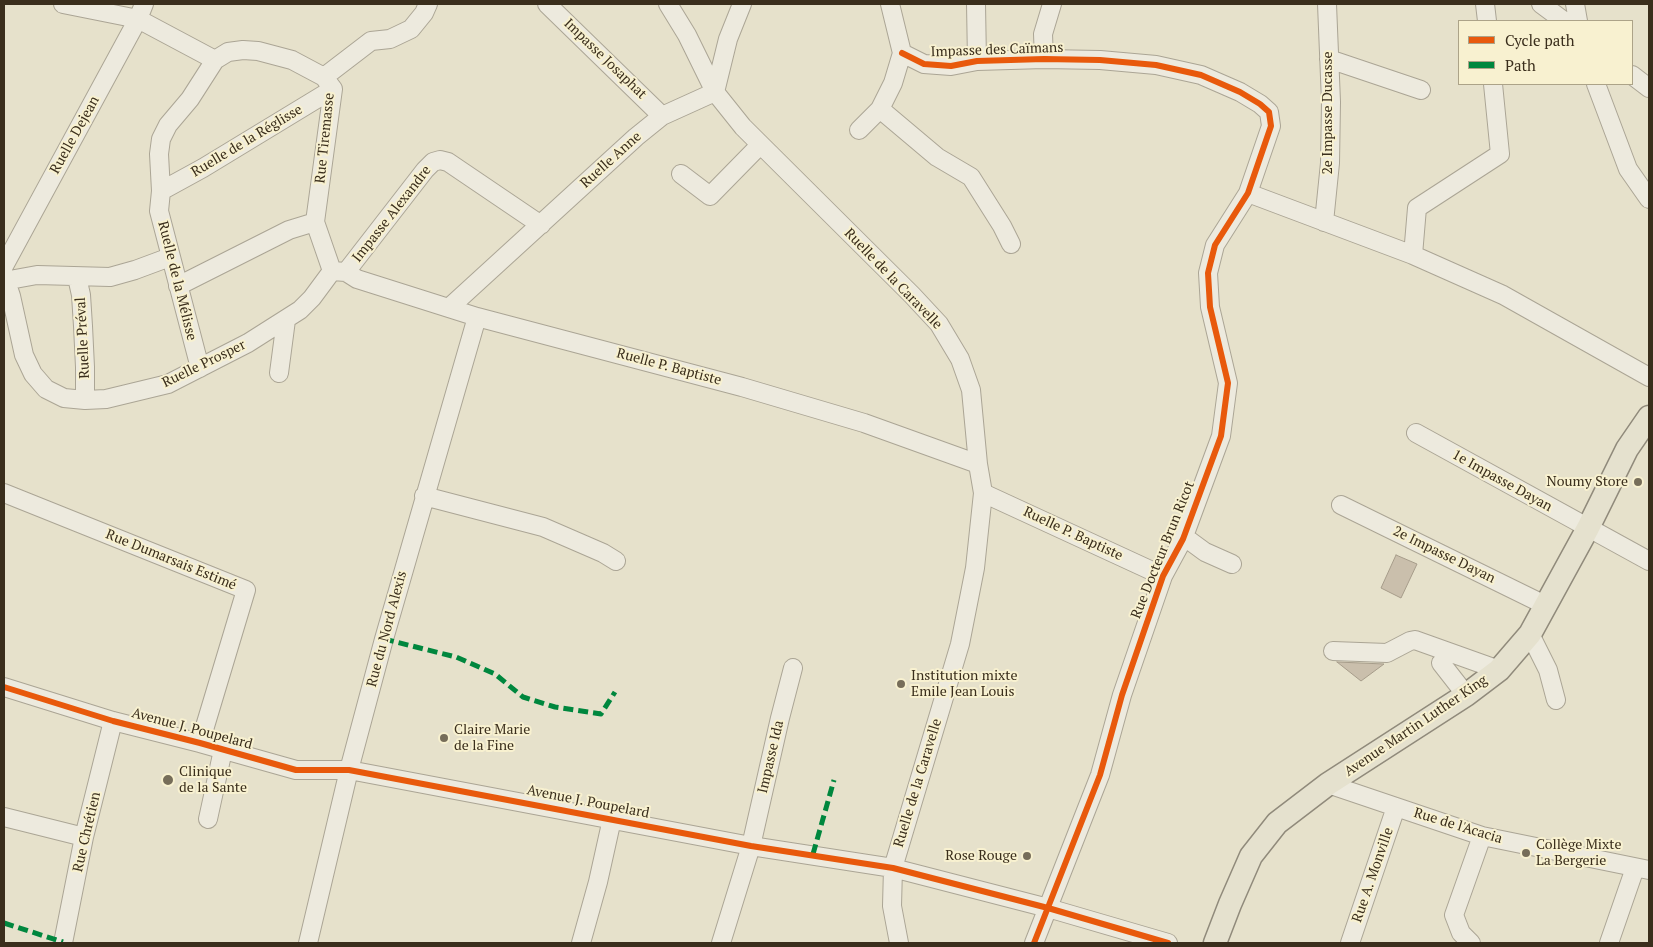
<!DOCTYPE html>
<meta charset="utf-8">
<style>
body{margin:0}
#map{position:relative;width:1653px;height:947px;overflow:hidden;background:#e6e1cb;font-family:"PT Serif",serif}
canvas{display:block}
.frame{position:absolute;inset:0;border:5px solid #3a2e1c;pointer-events:none}
.legend{position:absolute;left:1458px;top:20px;width:175px;height:65px;box-sizing:border-box;background:#f8f1d0;border:1px solid #aca388;margin:0;padding:6px 9px;list-style:none;font-size:15px;color:#3a2e1c}
.legend li{display:flex;align-items:center;gap:10px;height:25px}
.legend b{width:25px;border:1px solid #aca388}
</style>
<div id="map">
<canvas width="1653" height="947"></canvas>
<div class="frame"></div>
<ul class="legend">
<li><b style="height:6px;background:#e8590c"></b>Cycle path</li>
<li><b style="height:6px;background:#00873e"></b>Path</li>
</ul>
</div>
<script>
const g = document.querySelector('canvas').getContext('2d');
g.lineJoin = 'round';
function fill(path, color) {
  g.fillStyle = color;
  g.fill(path, 'evenodd');
}
function toPath(rows) {
  const path = new Path2D();
  for (const r of rows) {
    path.moveTo(r[0], r[1]);
    for (let i = 2; i < r.length; i += 2) path.lineTo(r[i], r[i + 1]);
  }
  return path;
}
function strokePath(path, color, width, dash) {
  g.strokeStyle = color;
  g.lineWidth = width;
  g.lineCap = dash ? 'butt' : 'round';
  g.setLineDash(dash || []);
  g.stroke(path);
}
function label(font, color, halo, rows, align = 'center') {
  g.font = font + ' "PT Serif",serif';
  g.lineWidth = 4;
  g.setLineDash([]);
  g.textBaseline = 'middle';
  g.strokeStyle = halo;
  g.fillStyle = color;
  for (const [text, x, y, turn = 0] of rows) {
    g.save();
    g.translate(x, y);
    g.rotate((+turn || 0) * Math.PI / 180);
    g.textAlign = isNaN(turn) ? turn : align;
    if (halo) g.strokeText(text, 0, 0);
    g.fillText(text, 0, 0);
    g.restore();
  }
}
const building = toPath([
 [1396,555,1417,564,1401,598,1381,588,1396,555],
 [1337,662,1384,664,1361,681,1337,662]
]);
const minor = toPath([
 [63,4,138,19,215,60,228,52,243,50,258,51,292,60,324,77,333,89,315,222,332,271,346,272,357,279,477,317,742,387,864,423,978,464],
 [547,4,662,116],
 [668,4,687,35,715,92,743,127,912,295,939,324,960,359,971,390,978,464,983,493,975,568,960,644,893,868,892,906,899,943],
 [976,4,977,61],
 [1485,4,1487,21],
 [1541,4,1564,21],
 [1575,4,1578,21],
 [902,53,924,64,951,66,977,61,1044,59,1100,60,1156,65,1201,75,1240,92,1260,104,1269,112,1271,126,1248,193,1215,245,1208,273,1210,307,1228,383,1221,436,1183,539,1163,576,1122,695,1100,775,1034,943],
 [1044,59,1043,34,1052,4],
 [1329,59,1421,90],
 [1632,75,1649,88],
 [324,77,371,41,390,39,411,29,424,13,428,4],
 [1596,84,1628,169,1649,199],
 [880,109,937,157,971,177,1002,226,1011,244],
 [859,130,880,109,893,83,902,53,890,4],
 [681,174,710,196,760,145],
 [161,191,203,168,333,89],
 [1248,193,1413,255,1503,295,1649,377],
 [1324,222,1330,163,1331,102,1327,4],
 [1413,255,1417,208,1500,154,1493,84],
 [4,266,138,19,144,4],
 [346,272,425,170,433,162,440,160,448,162,541,225],
 [77,277,81,295,83,326,85,367,85,400],
 [4,281,37,275,110,277,135,270,170,257],
 [4,286,9,290,11,296,24,355,33,374,46,389,64,398,85,400,106,399,168,384,248,343,300,310,312,298,332,271],
 [178,286,289,230,315,222],
 [450,307,636,137,662,116,715,92,728,39,742,4],
 [200,368,159,211,161,191,159,154,161,139,168,125,190,99,215,60],
 [279,373,286,320],
 [1416,433,1649,561],
 [4,493,246,590,200,743],
 [983,493,1163,576],
 [424,496,543,527,603,553,616,561],
 [1341,505,1547,606],
 [1183,539,1190,541,1205,552,1232,564],
 [1530,634,1548,670,1556,700],
 [1333,651,1387,653,1410,641,1415,640,1499,670],
 [1441,663,1466,695],
 [4,687,113,721,200,743,296,770,349,770,751,846,893,868,1048,908,1168,943],
 [1328,784,1482,836,1649,870],
 [4,817,84,837],
 [208,819,223,750],
 [63,943,84,837,113,721],
 [308,943,349,770,384,639,477,317],
 [581,943,598,882,612,819],
 [721,943,751,846,780,718,793,668],
 [1350,943,1396,807],
 [1471,943,1461,933,1454,915,1482,836],
 [1609,943,1635,868]
]);
const major = toPath([
 [1215,943,1230,904,1251,856,1277,823,1328,784,1466,695,1499,670,1530,634,1588,528,1627,449,1649,417]
]);
const quiet = toPath([
 [384,639,456,657,495,674,523,697,555,707,601,714,615,692],
 [813,854,834,780],
 [4,923,63,942]
]);
const cycleway = toPath([
 [902,53,924,64,951,66,977,61,1044,59,1100,60,1156,65,1201,75,1240,92,1260,104,1269,112,1271,126,1248,193,1215,245,1208,273,1210,307,1228,383,1221,436,1183,539,1163,576,1122,695,1100,775,1034,943],
 [4,687,113,721,200,743,296,770,349,770,751,846,893,868,1048,908,1168,943]
]);
const markers = [
 [1638,482,5,"#766d59"],
 [901,684,5,"#766d59"],
 [444,738,5,"#766d59"],
 [168,780,6,"#766d59"],
 [1526,853,5,"#766d59"],
 [1027,856,5,"#766d59"]
];
const streetNames = [
 ["Impasse des Caïmans",997,50,-2],
 ["Impasse Josaphat",605,59,44],
 ["2e Impasse Ducasse",1328,113,-90],
 ["Ruelle Dejean",75,135,-61],
 ["Rue Tiremasse",325,138,-84],
 ["Ruelle de la Réglisse",247,141,-31],
 ["Ruelle Anne",611,160,-42],
 ["Impasse Alexandre",392,214,-52],
 ["Ruelle de la Caravelle",893,279,46],
 ["Ruelle de la Mélisse",177,281,76],
 ["Ruelle Préval",83,338,-93],
 ["Ruelle Prosper",204,364,-26],
 ["Ruelle P. Baptiste",669,367,15],
 ["1e Impasse Dayan",1502,481,29],
 ["Ruelle P. Baptiste",1073,534,25],
 ["Rue Docteur Brun Ricot",1163,550,-68],
 ["2e Impasse Dayan",1444,555,26],
 ["Rue Dumarsais Estimé",171,560,22],
 ["Rue du Nord Alexis",387,629,-75],
 ["Avenue Martin Luther King",1416,726,-34],
 ["Avenue J. Poupelard",192,729,15],
 ["Impasse Ida",771,757,-77],
 ["Ruelle de la Caravelle",918,783,-73],
 ["Avenue J. Poupelard",588,802,11],
 ["Rue de l'Acacia",1458,826,17],
 ["Rue Chrétien",87,832,-77],
 ["Rue A. Monville",1373,875,-71]
];
const poiNames = [
 ["Noumy Store",1628,482,"right"],
 ["Institution mixte",911,676],
 ["Emile Jean Louis",911,692],
 ["Claire Marie",454,730],
 ["de la Fine",454,746],
 ["Clinique",179,772],
 ["de la Sante",179,788],
 ["Collège Mixte",1536,845],
 ["La Bergerie",1536,861],
 ["Rose Rouge",1017,856,"right"]
];
fill(building, '#cabfac');
strokePath(building, '#a69c8a', 1);
strokePath(minor, '#aba595', 20);
strokePath(major, '#908a7b', 25);
strokePath(minor, '#edeade', 18);
strokePath(major, '#e5e1ce', 22);
strokePath(quiet, '#00873e', 5, [10, 5]);
strokePath(cycleway, '#e8590c', 6);
for (const [x, y, r, color] of markers) {
  const dot = new Path2D();
  dot.arc(x, y, r, 0, 2 * Math.PI);
  g.fillStyle = color;
  g.fill(dot);
  strokePath(dot, '#f8f1d0', 2);
}
label('14px', '#3a2e1c', '#f8f1d0', streetNames);
label('14px', '#3a2e1c', '#f8f1d0', poiNames, 'left');
</script>
